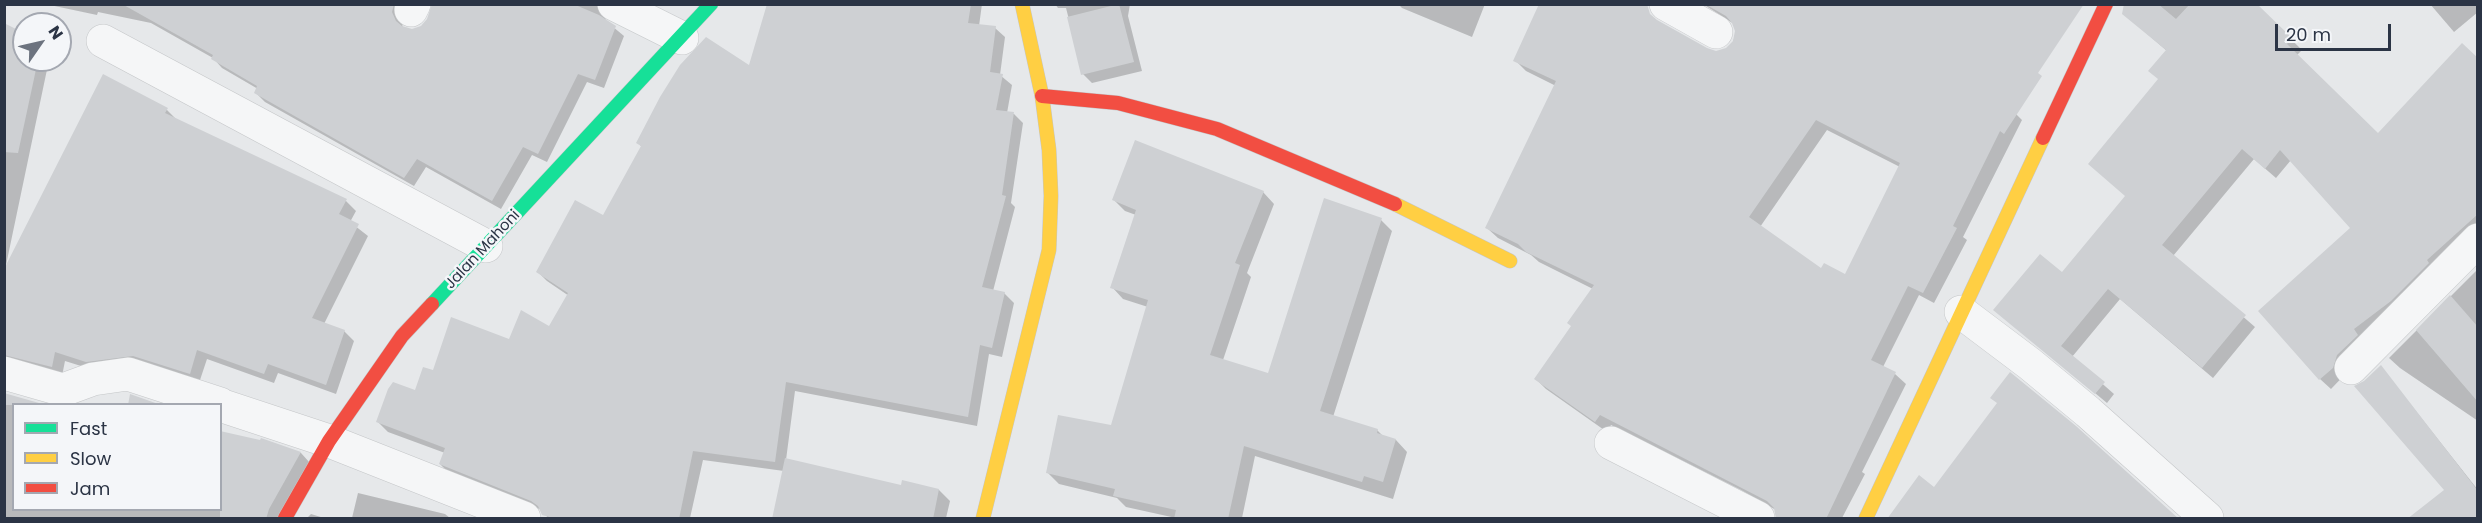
<!DOCTYPE html>
<style>
body{margin:0}
#map{position:relative;width:2482px;height:523px;overflow:hidden;background:#e6e8ea;font-family:Poppins,sans-serif}
canvas{display:block}
.frame{position:absolute;inset:0;border:6px solid #2b3445;pointer-events:none}
.legend{position:absolute;left:12px;top:403px;width:210px;height:108px;box-sizing:border-box;background:#f4f6f9;border:2px solid #a4a8b1;margin:0;padding:8px 10px;list-style:none;font-size:18px;color:#2b3445}
.legend li{display:flex;align-items:center;gap:12px;height:30px}
.legend b{width:30px;border:2px solid #a4a8b1}
.north{position:absolute;left:12px;top:12px;width:60px;height:60px;box-sizing:border-box;background:#f4f6f9;border:2px solid #a4a8b1;border-radius:50%;rotate:56deg;font-size:16px;font-weight:700;line-height:24px;text-align:center;color:#2b3445}
.north::after{content:'';display:block;margin:auto;width:21px;height:27px;background:#6c737f;clip-path:polygon(50% 0,100% 100%,50% 72%,0 100%)}
.scale{position:absolute;left:2275px;top:24px;width:116px;height:27px;box-sizing:border-box;border:3px solid #2b3445;border-top:0;padding-left:8px;font-size:18px;line-height:21px;white-space:nowrap;color:#2b3445;-webkit-text-stroke:4px #f4f6f9;paint-order:stroke}
</style>
<div id="map">
<canvas width="2482" height="523"></canvas>
<div class="frame"></div>
<ul class="legend">
<li><b style="height:8px;background:#16e098"></b>Fast</li>
<li><b style="height:8px;background:#ffcf43"></b>Slow</li>
<li><b style="height:8px;background:#f24e42"></b>Jam</li>
</ul>
<div class="north">N</div>
<div class="scale">20 m</div>
</div>
<script>
const g = document.querySelector('canvas').getContext('2d');
g.lineJoin = 'round';
function fill(path, color) {
  g.fillStyle = color;
  g.fill(path, 'evenodd');
}
function toPath(rows) {
  const path = new Path2D();
  for (const r of rows) {
    path.moveTo(r[0], r[1]);
    for (let i = 2; i < r.length; i += 2) path.lineTo(r[i], r[i + 1]);
  }
  return path;
}
function strokePath(path, color, width, dash) {
  g.strokeStyle = color;
  g.lineWidth = width;
  g.lineCap = dash ? 'butt' : 'round';
  g.setLineDash(dash || []);
  g.stroke(path);
}
function label(font, color, halo, rows, align = 'center') {
  g.font = font + ' Poppins,sans-serif';
  g.lineWidth = 5;
  g.setLineDash([]);
  g.textBaseline = 'middle';
  g.strokeStyle = halo;
  g.fillStyle = color;
  for (const [text, x, y, turn = 0] of rows) {
    g.save();
    g.translate(x, y);
    g.rotate((+turn || 0) * Math.PI / 180);
    g.textAlign = isNaN(turn) ? turn : align;
    if (halo) g.strokeText(text, 0, 0);
    g.fillText(text, 0, 0);
    g.restore();
  }
}
const shadow = toPath([
 [45,4,406,4,401,20,403,28,412,30,422,27,429,20,434,4,606,4,604,15,606,21,624,36,604,88,587,82,547,162,532,155,501,209,426,167,414,186,265,102,256,93,258,89,222,68,213,58,151,23,98,12,97,15],
 [768,4,982,4,979,26,995,28,1005,37,1000,75,1012,85,1007,113,1014,114,1023,123,1011,203,1015,207,993,291,1004,293,1014,303,1002,357,989,354,977,426,795,391,786,460,903,487,939,490,950,501,946,518,773,518,784,471,703,460,690,518,548,518,542,510,450,474,440,464,445,453,388,432,378,422,416,392,434,372,510,341,550,327,569,296,547,281,538,272,603,217,642,147,638,143,750,67],
 [1055,4,1130,4,1128,16,1142,71,1092,83,1083,74,1066,8,1058,8],
 [1398,4,1485,4,1472,37,1402,8],
 [1703,4,2082,4,2012,110,2022,120,1963,237,1967,240,1934,303,1919,295,1883,367,1895,374,1906,384,1862,472,1865,474,1842,518,1778,518,1776,510,1741,490,1611,425,1607,432,1546,389,1536,379,1572,326,1593,289,1539,262,1531,255,1498,238,1487,228,1556,86,1526,71,1515,60,1706,50,1717,52,1726,50,1733,42,1736,31,1734,24],
 [1827,130,1900,167,1845,276,1822,270,1760,227],
 [2125,4,2255,4,2302,50,2296,56,2379,135,2478,60,2478,236,2331,389,2320,379,2352,228,2291,160,2276,178,2254,159,2173,256,2255,327,2213,378,2120,299,2072,357,2114,394,2107,403,1995,310,2062,274,2126,197,2167,51,2124,14],
 [2430,4,2478,4,2478,12,2454,32],
 [4,25,24,35,24,60,49,60,5,270,103,76,167,110,177,120,346,201,356,211,350,222,368,236,324,324,344,331,354,341,336,394,278,373,274,383,207,359,199,383,97,371,65,361,62,376,4,367],
 [1263,192,1274,204,1247,273,1251,277,1223,360,1269,375,1381,220,1392,231,1333,417,1377,430,1383,436,1396,440,1407,452,1393,499,1255,456,1242,518,1176,518,1126,507,1117,498,1059,484,1048,473,1112,427,1148,307,1123,299,1112,287,1136,215,1125,211,1114,200],
 [2478,269,2478,421,2400,368,2389,358],
 [2381,367,2478,490,2478,518,2446,490,2365,382],
 [4,394,14,404,14,510,220,510,261,440,301,453,310,463,279,518,4,518],
 [358,493,445,514,450,518,352,518],
 [311,514,324,518,307,518]
]);
const building = toPath([
 [122,4,394,4,392,12,396,21,402,26,412,29,421,26,427,19,432,4,573,4,599,15,616,26,595,80,578,74,538,154,523,147,492,201,417,159,404,178,254,93,257,86,211,59,213,55],
 [767,4,971,4,968,23,996,26,990,72,1003,74,996,110,1014,112,1002,195,1006,196,982,287,1005,292,992,348,980,345,968,417,786,382,775,462,693,451,679,519,557,519,542,515,538,506,531,501,439,464,445,448,376,422,388,389,393,382,415,390,423,367,433,370,451,317,509,339,521,310,549,326,568,293,536,272,575,200,603,215,641,146,636,143,660,97,680,65,706,37,749,65],
 [1119,4,1134,62,1081,75,1067,17],
 [1539,4,1647,4,1650,14,1657,20,1707,48,1716,51,1726,48,1733,41,1735,31,1732,23,1726,16,1705,4,2084,4,2038,73,2042,76,2004,134,2000,131,1953,226,1957,228,1923,293,1908,286,1871,360,1896,372,1826,519,1776,519,1774,508,1767,501,1600,415,1595,422,1534,379,1571,326,1567,323,1594,285,1526,252,1518,244,1485,228,1556,81,1513,61],
 [1816,120,1900,163,1845,274,1824,263,1821,268,1749,217],
 [2124,4,2158,4,2176,19,2190,4,2257,4,2292,38,2287,44,2378,133,2462,43,2478,58,2478,214,2427,260,2429,263,2391,301,2354,329,2358,335,2337,355,2333,368,2319,380,2258,311,2350,228,2280,150,2265,169,2242,149,2162,245,2246,315,2202,368,2108,289,2061,346,2105,382,2095,394,1993,310,2040,254,2062,272,2125,196,2088,164,2158,79,2148,71,2166,50,2122,14],
 [4,23,24,33,24,60,38,60,18,153,4,152],
 [103,74,168,108,165,113,347,199,339,214,359,224,312,318,345,330,326,385,268,364,264,374,197,350,190,374,133,356,86,362,55,352,52,367,4,355,4,269],
 [1135,140,1264,191,1235,263,1240,265,1210,355,1268,373,1324,198,1382,218,1320,411,1378,429,1377,433,1396,439,1383,482,1364,476,1362,482,1244,446,1228,519,1174,519,1176,510,1113,496,1115,489,1046,473,1058,415,1111,425,1148,300,1110,288,1136,210,1112,200],
 [2450,295,2478,327,2478,402,2416,330],
 [2381,365,2478,491,2478,519,2407,519,2444,490,2354,386,2364,381],
 [2010,372,2076,426,2179,519,1887,519,1919,475,1934,487,1997,403,1990,398],
 [4,393,46,405,4,405],
 [130,394,161,405,128,405],
 [220,431,260,440,261,438,301,452,269,509,266,519,220,519],
 [785,458,901,485,902,480,939,489,933,519,772,519]
]);
const street = toPath([
 [614,4,682,38],
 [1666,4,1716,32],
 [411,10,414,4],
 [103,41,486,246],
 [1961,312,2030,364,2088,412,2207,518],
 [2351,368,2478,240],
 [4,373,63,390,93,379,128,374,220,404],
 [220,405,329,441,524,518],
 [1611,443,1758,518]
]);
const fast = toPath([
 [432,304,711,4]
]);
const slow = toPath([
 [1395,204,1510,261],
 [983,518,1049,250,1051,196,1049,150,1042,96,1022,4],
 [1866,518,2043,138]
]);
const jam = toPath([
 [1042,96,1118,103,1217,129,1395,204],
 [2043,138,2106,4],
 [285,518,329,441,402,336,432,304]
]);
const streetNames = [
 ["Jalan Mahoni",483,250,-47]
];
fill(shadow, '#0003');
fill(building, '#ced0d3');
strokePath(street, '#c4c6c8', 34);
strokePath(fast, '#c4c6c8', 15);
strokePath(slow, '#c4c6c8', 15);
strokePath(jam, '#c4c6c8', 15);
strokePath(street, '#f5f6f7', 33);
strokePath(fast, '#16e098', 14);
strokePath(slow, '#ffcf43', 14);
strokePath(jam, '#f24e42', 14);
label('15px', '#2b3445', '#f4f6f9', streetNames);
</script>
